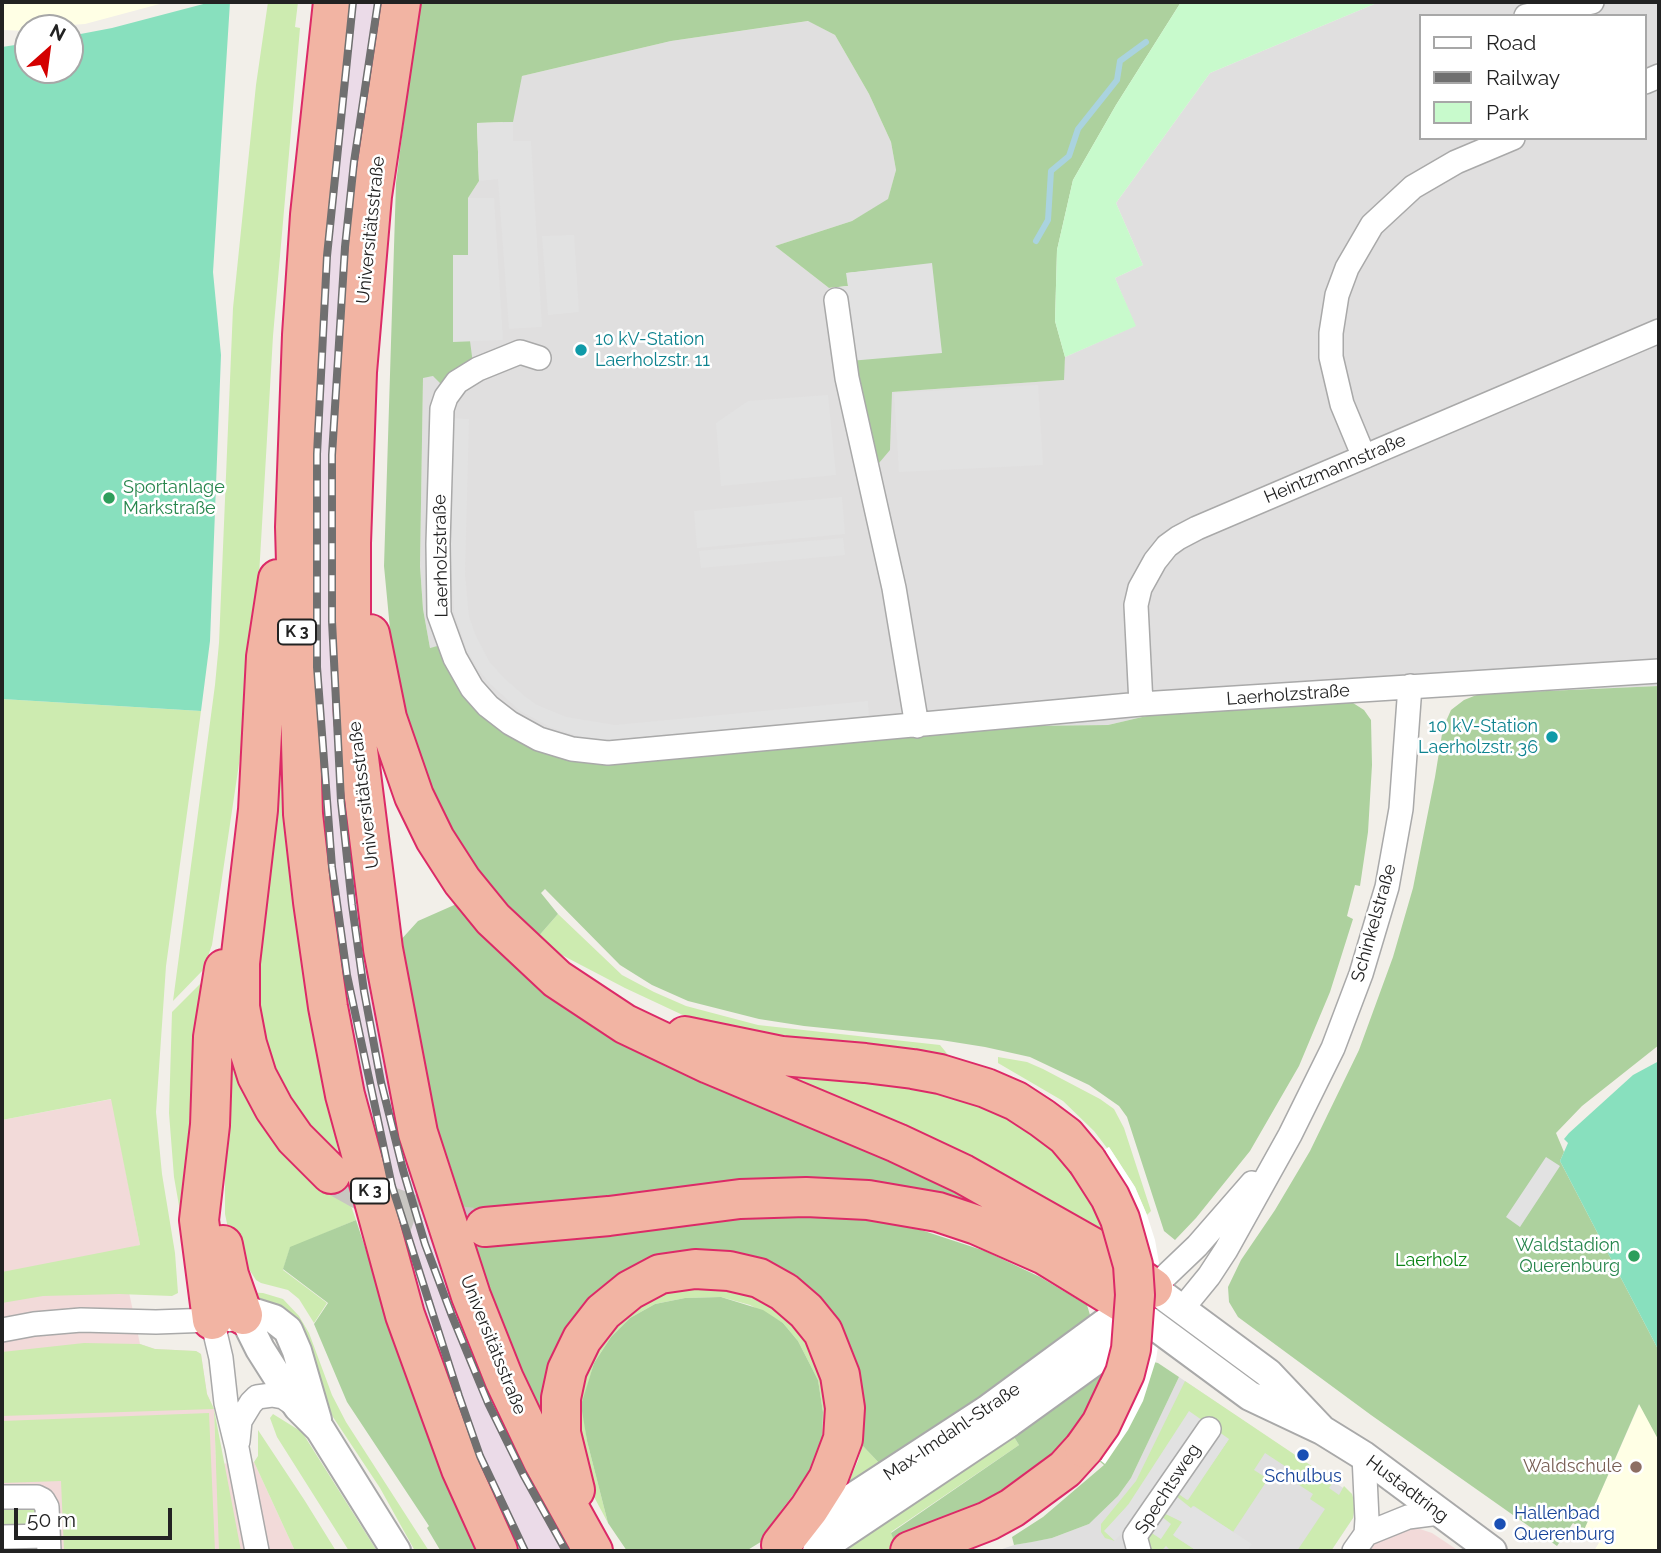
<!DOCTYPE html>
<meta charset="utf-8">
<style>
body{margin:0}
#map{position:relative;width:1661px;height:1553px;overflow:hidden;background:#f2efe9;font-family:Raleway,sans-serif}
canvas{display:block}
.frame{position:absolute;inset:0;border:4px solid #222;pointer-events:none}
.legend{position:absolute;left:1419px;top:14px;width:228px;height:126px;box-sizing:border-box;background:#fff;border:2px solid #a7a7a7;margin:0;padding:9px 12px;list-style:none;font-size:21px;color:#222}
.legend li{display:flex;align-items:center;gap:14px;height:35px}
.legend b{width:35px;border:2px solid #a7a7a7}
.north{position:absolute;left:14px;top:14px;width:70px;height:70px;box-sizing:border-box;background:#fff;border:2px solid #a7a7a7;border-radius:50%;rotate:28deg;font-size:19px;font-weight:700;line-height:28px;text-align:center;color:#222}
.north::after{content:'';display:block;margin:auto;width:24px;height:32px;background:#d40000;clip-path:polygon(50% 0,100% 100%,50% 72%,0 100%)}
.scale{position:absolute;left:14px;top:1508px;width:158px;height:32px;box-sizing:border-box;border:4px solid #222;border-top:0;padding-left:9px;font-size:21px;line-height:24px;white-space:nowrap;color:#222;-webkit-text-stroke:5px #fff;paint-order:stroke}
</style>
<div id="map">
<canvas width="1661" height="1553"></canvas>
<div class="frame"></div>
<ul class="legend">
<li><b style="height:9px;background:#fff"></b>Road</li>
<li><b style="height:9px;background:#707070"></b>Railway</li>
<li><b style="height:19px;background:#c8facc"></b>Park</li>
</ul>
<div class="north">N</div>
<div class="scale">50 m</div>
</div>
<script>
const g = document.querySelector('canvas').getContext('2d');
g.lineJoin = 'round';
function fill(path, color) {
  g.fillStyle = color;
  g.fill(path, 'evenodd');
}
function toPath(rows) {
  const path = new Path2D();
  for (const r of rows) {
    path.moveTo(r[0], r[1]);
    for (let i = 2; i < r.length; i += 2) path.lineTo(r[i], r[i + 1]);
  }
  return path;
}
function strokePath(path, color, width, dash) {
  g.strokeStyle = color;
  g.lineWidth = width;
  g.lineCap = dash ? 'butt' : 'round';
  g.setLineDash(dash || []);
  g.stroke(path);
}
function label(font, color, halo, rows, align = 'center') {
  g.font = font + ' Raleway,sans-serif';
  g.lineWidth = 5;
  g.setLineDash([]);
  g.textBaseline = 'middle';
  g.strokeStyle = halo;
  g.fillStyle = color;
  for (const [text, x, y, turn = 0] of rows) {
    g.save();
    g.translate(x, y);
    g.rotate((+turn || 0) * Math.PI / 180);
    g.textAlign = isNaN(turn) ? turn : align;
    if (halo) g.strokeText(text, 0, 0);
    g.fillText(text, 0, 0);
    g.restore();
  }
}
const residential = toPath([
 [1379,2,1659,2,1659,686,1342,700,1168,711,1108,725,1024,726,919,734,536,745,441,646,430,648,423,609,420,566,423,377,433,376,470,341,468,198,479,181,522,76,671,41,809,21,835,35,869,94,891,142,896,170,888,200,852,221,775,246,829,288,851,361,890,450,891,392,1063,380,1065,357,1135,326,1115,278,1143,265,1116,203,1210,73],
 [1421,16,1645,16,1645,138,1421,138],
 [1179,1377,1352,1494,1355,1505,1353,1518,1331,1551,996,1551,1014,1545,1052,1538,1089,1524,1118,1496,1131,1478]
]);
const commercial = toPath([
 [112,1099,140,1245,120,1250,140,1344,155,1349,196,1351,201,1354,207,1394,214,1409,216,1464,254,1462,295,1551,2,1551,2,1120],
 [1411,1526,1432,1533,1459,1551,1368,1551,1374,1542]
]);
const industrial = toPath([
 [345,2,385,2,377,51,363,938,373,1006,386,1066,574,1551,517,1551,502,1520,440,1368,368,1122,339,973,318,800,311,423]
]);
const education = toPath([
 [2,2,167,2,85,24,28,28,28,31,2,30],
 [1659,1398,1659,1551,1594,1551,1600,1541,1584,1530,1640,1403]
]);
const grass = toPath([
 [268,2,298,2,295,27,300,28,273,336,257,610,247,710,212,945,203,970,173,1001,215,685,219,643,233,308,256,85],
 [2,699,201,711,166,966,156,1112,162,1174,175,1253,178,1293,172,1296,119,1294,43,1296,2,1303,2,1272,140,1245,111,1099,2,1120],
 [277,713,291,863,325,1085,342,1172,266,1077,247,1008],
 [558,914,622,975,654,992,686,1006,758,1025,940,1045,954,1062,735,1031,687,1017,625,988,558,953,537,938],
 [203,981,201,1043,191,1085,189,1132,191,1209,185,1240,174,1177,169,1113,172,1012],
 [231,1045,309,1175,336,1197,350,1203,356,1220,290,1248,283,1270,327,1303,314,1323,299,1299,288,1290,261,1283,256,1280,247,1266,236,1266,225,1214,225,1131],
 [715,1047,913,1075,1064,1143,1116,1244],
 [998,1057,1027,1062,1043,1069,1100,1099,1114,1109,1124,1128,1151,1211,1147,1215,1135,1187,1109,1147,1107,1148,1094,1131,1063,1101,998,1063],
 [695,1282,723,1283,752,1290,776,1301,799,1319,815,1339,833,1378,838,1408,837,1438,832,1458,824,1476,803,1505,777,1532,780,1512,815,1466,822,1443,823,1412,818,1380,798,1341,783,1323,750,1305,721,1297,685,1298,655,1304,630,1318,611,1337,594,1363,582,1405,587,1441,608,1523,585,1480,572,1421,573,1396,583,1360,603,1330,622,1312,648,1295,669,1287],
 [241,1292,263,1293,283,1299,299,1316,309,1333,332,1395,346,1422,429,1551,415,1551,380,1488,329,1411,299,1329,291,1314,278,1304,242,1300],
 [84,1343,140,1344,155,1349,196,1351,201,1354,207,1394,214,1409,241,1551,219,1551,214,1409,2,1416,2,1352],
 [1185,1381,1334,1481,1329,1488,1339,1495,1344,1486,1352,1494,1355,1505,1353,1518,1331,1551,1297,1551,1325,1509,1310,1499,1313,1494,1290,1479,1294,1472,1265,1453,1254,1470,1268,1479,1233,1532,1194,1506,1191,1509,1178,1499,1176,1492,1187,1500,1229,1439,1128,1505,1105,1531,1115,1541,1105,1538,1101,1532,1101,1524,1136,1481],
 [209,1413,215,1551,64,1551,61,1481,2,1483,2,1421],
 [273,1414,302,1432,377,1551,349,1551,277,1437,270,1418],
 [258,1430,305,1501,336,1551,295,1551,254,1462,258,1456],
 [1014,1437,1019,1445,891,1532,897,1549,891,1551,842,1551],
 [862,1445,881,1465,845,1490,858,1461],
 [5,1507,36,1507,38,1519,30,1527,2,1528,2,1509],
 [1166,1514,1183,1522,1174,1536,1197,1551,1171,1551,1166,1546,1161,1551,1151,1550,1148,1537,1150,1532,1161,1539,1161,1516]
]);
const forest = toPath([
 [419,2,1181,2,1116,105,1073,180,1057,250,1055,321,1065,357,1064,380,892,392,890,450,879,463,871,460,851,361,932,264,847,273,848,286,829,288,775,246,852,221,888,199,896,170,891,142,869,94,835,35,808,21,671,41,522,76,513,122,477,123,479,181,468,198,468,255,453,255,453,341,470,341,473,364,442,385,433,376,423,378,420,566,423,609,430,648,441,645,536,745,919,734,1024,726,1108,725,1168,711,1342,700,1353,703,1364,710,1371,720,1372,765,1368,832,1360,886,1355,885,1347,916,1353,919,1330,992,1299,1066,1250,1151,1196,1218,1175,1240,1164,1231,1127,1117,1119,1106,1089,1085,1030,1057,985,1047,941,1040,804,1026,759,1019,688,1001,652,985,620,965,545,889,541,893,558,914,537,938,474,871,430,794,402,713,394,671,384,566,396,183],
 [1659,686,1659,1045,1582,1106,1556,1133,1564,1152,1560,1161,1659,1351,1659,1441,1639,1404,1584,1530,1573,1523,1557,1546,1371,1415,1238,1317,1229,1302,1228,1287,1241,1260,1275,1210,1310,1151,1359,1050,1393,957,1413,888,1435,777,1443,728,1451,710,1464,700,1479,694],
 [461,902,499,937,993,1199,982,1216,935,1203,467,1218,450,1165,444,1165,398,943,418,921],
 [749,1211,865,1219,921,1230,985,1251,1040,1277,1087,1305,1090,1315,1079,1328,881,1465,862,1445,864,1422,862,1395,833,1320,654,1264,543,1425,518,1370,472,1239],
 [356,1220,420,1414,442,1474,476,1551,440,1550,427,1528,429,1526,347,1402,314,1324,328,1303,283,1269,290,1247],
 [721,1297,763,1310,783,1323,798,1341,818,1380,823,1412,822,1443,815,1466,780,1512,777,1532,746,1551,627,1551,608,1523,587,1441,581,1405,594,1363,611,1337,630,1318,655,1304,685,1298],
 [1138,1358,1158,1363,1179,1377,1131,1478,1118,1496,1089,1524,1052,1538,1032,1542,1014,1545,1012,1537,1043,1517,1104,1465,1075,1441,1032,1488,897,1549,891,1533,1019,1445,1014,1437,1110,1367]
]);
const park = toPath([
 [1181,2,1379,2,1210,73,1116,203,1143,265,1115,278,1136,326,1065,357,1055,321,1057,250,1073,180,1116,105]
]);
const pitch = toPath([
 [211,2,230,2,213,272,221,355,210,641,201,711,2,699,2,47,28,43,28,70,70,70,70,36,112,28],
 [1659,1061,1659,1351,1560,1161,1568,1143,1564,1139,1569,1133,1633,1075]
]);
const parking = toPath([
 [513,122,513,141,531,141,542,327,509,329,498,179,479,181,477,123],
 [468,198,494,198,503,340,453,342,453,255,468,255],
 [574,235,579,312,548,315,542,236],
 [932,263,942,353,838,362,829,288,848,286,846,273],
 [1038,385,1043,465,899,472,894,393],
 [828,395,836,475,721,486,716,423,748,401],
 [454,418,469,419,465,574,469,617,476,636,489,661,504,678,526,697,537,705,566,717,615,725,868,701,869,716,609,740,578,736,550,727,520,711,490,684,477,668,466,648,454,612,449,529],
 [842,497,845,534,697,548,694,511],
 [843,538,845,555,701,568,699,551],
 [1546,1157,1560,1166,1520,1227,1506,1217],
 [1189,1411,1229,1439,1188,1500,1177,1493,1176,1496,1191,1508,1193,1506,1252,1544,1247,1551,1197,1551,1173,1535,1182,1522,1166,1514,1161,1516,1171,1524,1161,1539,1134,1520,1115,1541,1104,1531,1128,1505]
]);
const pier = toPath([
 [1109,1147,1135,1187,1147,1215,1155,1240,1163,1285,1161,1326,1156,1360,1143,1401,1128,1430,1105,1464,1075,1441,1101,1403,1120,1260,1077,1167]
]);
const stream = toPath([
 [1036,241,1048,220,1051,171,1069,156,1078,129,1117,80,1120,61,1146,42]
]);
const trunkTunnel = toPath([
 [331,1174,385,1204,418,1216,454,1225,475,1227]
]);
const minor = toPath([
 [1526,16,1592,2],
 [1645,82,1659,76],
 [836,300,847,378,894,588,917,726],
 [539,358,520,352,478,369,457,382,446,397,442,409,438,544,439,614,455,658,472,688,488,706,510,723,539,739,572,749,608,753,1141,704,1659,671],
 [1364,457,1342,404,1331,357,1331,333,1337,295,1347,268,1372,225,1413,187,1456,162,1513,138],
 [1141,704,1136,605,1140,588,1155,561,1167,546,1178,538,1197,528,1659,331],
 [1153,1288,1197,1246,1252,1183],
 [1182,1309,1209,1276,1226,1250,1290,1135,1333,1048,1361,974,1387,887,1401,809,1410,686],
 [2,1330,34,1324,81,1320,156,1322,212,1320,221,1358,226,1403,237,1448,257,1551],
 [238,1441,240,1421,251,1403,257,1397,272,1395,283,1397,298,1407],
 [2,1497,37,1497,43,1500,47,1507,49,1551],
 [1366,1534,1408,1517,1439,1513],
 [2,1537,48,1536],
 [1139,1551,1135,1536,1209,1429],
 [1354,1551,1366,1534,1367,1519,1364,1456]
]);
const tertiary = toPath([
 [1128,1306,1250,1396,1322,1430,1364,1456,1492,1551],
 [243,1315,260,1349,279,1379,298,1407,320,1429,396,1551],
 [229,1317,255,1313,274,1319,288,1330,297,1351,317,1420],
 [797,1534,987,1410,1153,1288,1268,1373,1322,1430],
 [817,1551,1010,1422,1121,1342,1143,1331]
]);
const trunk = toPath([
 [333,2,310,215,302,335,295,527,303,814,313,902,328,1007,345,1095,405,1315,461,1469,498,1551],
 [401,2,372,196,357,372,351,543,351,636,354,718,383,949,418,1133,471,1296,504,1379,543,1461,593,1551],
 [278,579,266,657,258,810,240,963,240,1007,247,1044,257,1076,274,1108,295,1138,331,1174],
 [370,634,387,718,414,796,435,839,462,881,493,919,557,979,625,1024,709,1064,897,1143,963,1174,1101,1252,1153,1288],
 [685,1036,782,1056,865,1063,913,1069,940,1074,986,1088,1016,1101,1042,1118,1066,1136,1087,1161],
 [485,1227,609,1216,740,1199,806,1197,868,1200,938,1212,977,1225,1045,1255,1128,1306],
 [223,1245,229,1275,243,1315],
 [212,1320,199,1220,210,1125,213,1037,224,969],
 [575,1490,561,1433,561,1398,567,1370,582,1339,603,1312,630,1290,660,1274,695,1269,729,1271,759,1278,784,1292,806,1311,823,1332,840,1375,845,1408,843,1439,828,1479,809,1509,781,1545],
 [910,1551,988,1521,1012,1508,1065,1469,1084,1448]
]);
const rail = toPath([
 [353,2,327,256,317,454,317,667,332,867,347,975,392,1186,459,1396,480,1456,525,1551],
 [378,2,354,162,345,247,332,455,332,621,341,801,352,905,364,991,381,1082,403,1170,425,1244,452,1316,488,1403,523,1474,566,1551]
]);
const trunkBridge = toPath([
 [1084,1448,1101,1424,1125,1373,1131,1349,1135,1295,1133,1265,1120,1219,1110,1197,1087,1161]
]);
const markers = [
 [581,350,7,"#0f9aa8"],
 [109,498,7,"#2e9e5b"],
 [1552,737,7,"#0f9aa8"],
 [1634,1256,7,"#2e9e5b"],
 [1303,1455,7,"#1a4fb4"],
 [1636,1467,7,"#8d6e63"],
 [1500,1524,7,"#1a4fb4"]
];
const shields = [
 [297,632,38],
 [370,1191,38]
];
const shieldNames = [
 ["K 3",297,632],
 ["K 3",370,1191]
];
const streetNames = [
 ["Universitätsstraße",371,230,-84],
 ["Heintzmannstraße",1335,469,-23],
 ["Laerholzstraße",441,556,-91],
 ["Laerholzstraße",1288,695,-4],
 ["Universitätsstraße",364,795,-97],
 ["Schinkelstraße",1374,923,-74],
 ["Universitätsstraße",493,1345,68],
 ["Max-Imdahl-Straße",952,1432,-34],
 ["Spechtsweg",1168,1489,-57],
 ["Hustadtring",1407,1489,37]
];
const cultureNames = [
 ["10 kV-Station",595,340],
 ["Laerholzstr. 11",595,361],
 ["10 kV-Station",1538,727,"right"],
 ["Laerholzstr. 36",1538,748,"right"]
];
const leisureNames = [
 ["Sportanlage",123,488],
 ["Markstraße",123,509],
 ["Waldstadion",1620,1246,"right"],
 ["Querenburg",1620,1267,"right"]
];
const parkNames = [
 ["Laerholz",1431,1261]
];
const educationNames = [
 ["Waldschule",1622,1467]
];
const transitNames = [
 ["Schulbus",1303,1477],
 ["Hallenbad",1514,1514,"left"],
 ["Querenburg",1514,1535,"left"]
];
fill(residential, '#e0dfdf');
fill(commercial, '#f2dad9');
fill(industrial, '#ebdbe8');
fill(education, '#ffffe5');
fill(grass, '#cdebb0');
fill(forest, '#add19e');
fill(park, '#c8facc');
fill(pitch, '#88e0be');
fill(parking, '#e2e2e2');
fill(pier, '#fff');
strokePath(stream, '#aad3df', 6);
strokePath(trunkTunnel, '#c8c6c1', 38, [38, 19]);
strokePath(minor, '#a9a9a9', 26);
strokePath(tertiary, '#a9a9a9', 32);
strokePath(trunk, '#dc2a67', 42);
strokePath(minor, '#fff', 23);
strokePath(tertiary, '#fff', 28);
strokePath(trunk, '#f2b4a3', 38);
strokePath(rail, '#707070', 8);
strokePath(rail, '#fff', 5, [16]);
strokePath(trunkBridge, '#dc2a67', 42, []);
strokePath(trunkBridge, '#f2b4a3', 38);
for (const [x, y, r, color] of markers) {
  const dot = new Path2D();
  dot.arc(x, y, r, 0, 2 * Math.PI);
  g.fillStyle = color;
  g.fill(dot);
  strokePath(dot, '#fff', 2.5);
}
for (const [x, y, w] of shields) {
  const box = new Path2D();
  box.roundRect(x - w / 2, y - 12.5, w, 25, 5);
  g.fillStyle = '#fff';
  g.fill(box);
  strokePath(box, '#222', 2);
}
label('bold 16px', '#222', null, shieldNames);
label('18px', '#222', '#fff', streetNames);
label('18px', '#0d838f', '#fff', cultureNames, 'left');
label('18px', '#27864d', '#fff', leisureNames, 'left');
label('18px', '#0c8416', '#fff', parkNames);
label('18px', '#785e54', '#fff', educationNames, 'right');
label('18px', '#164399', '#fff', transitNames);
</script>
